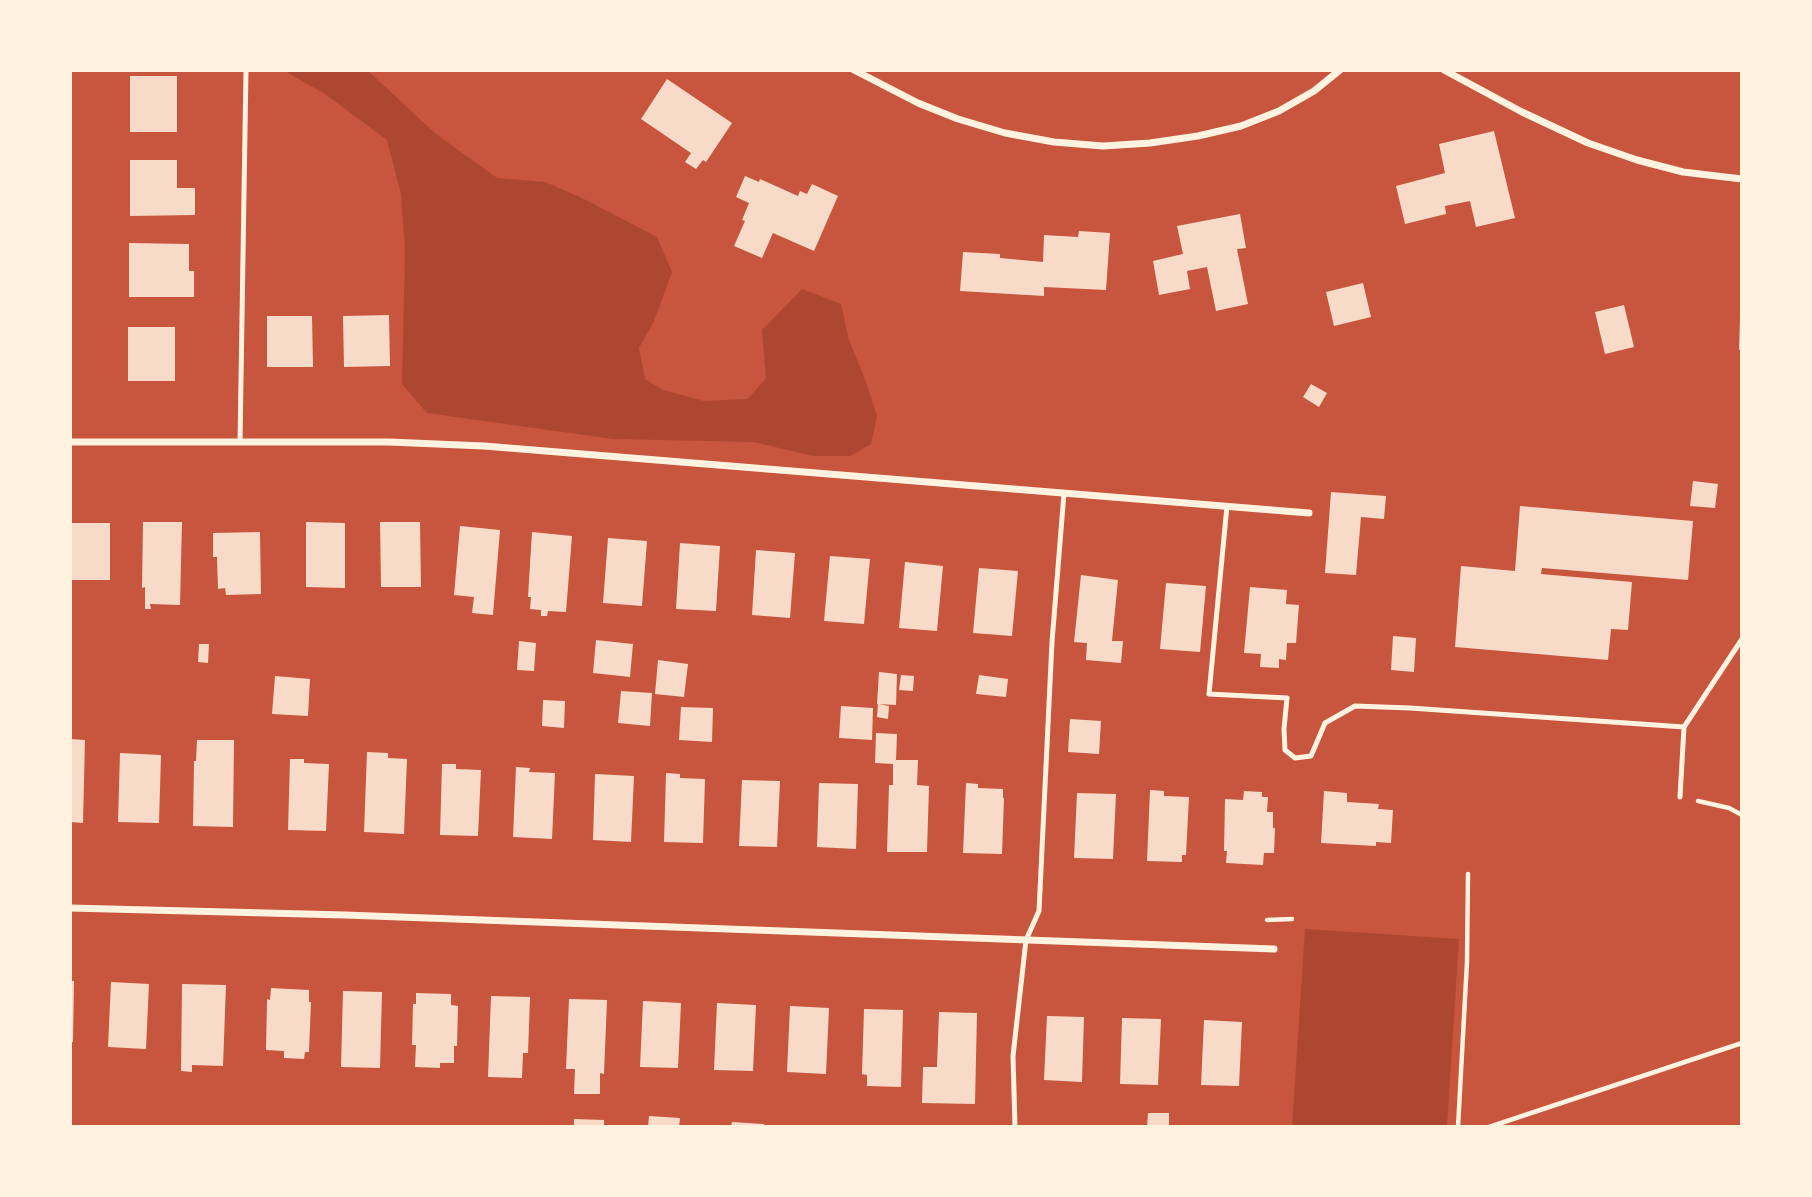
<!DOCTYPE html>
<style>
body{margin:0}
#map{position:relative;width:1812px;height:1197px;overflow:hidden;background:#c8553d;font-family:Ubuntu,sans-serif}
canvas{display:block}
.frame{position:absolute;inset:0;border:72px solid #fff3e0;pointer-events:none}
</style>
<div id="map">
<canvas width="1812" height="1197"></canvas>
<div class="frame"></div>
</div>
<script>
const g = document.querySelector('canvas').getContext('2d');
g.lineJoin = 'round';
function fill(path, color) {
  g.fillStyle = color;
  g.fill(path, 'evenodd');
}
function toPath(rows) {
  const path = new Path2D();
  for (const r of rows) {
    path.moveTo(r[0], r[1]);
    for (let i = 2; i < r.length; i += 2) path.lineTo(r[i], r[i + 1]);
  }
  return path;
}
function strokePath(path, color, width, dash) {
  g.strokeStyle = color;
  g.lineWidth = width;
  g.lineCap = dash ? 'butt' : 'round';
  g.setLineDash(dash || []);
  g.stroke(path);
}
const green = toPath([
 [283,70,367,70,436,134,497,178,545,182,582,198,657,237,672,272,654,321,639,348,645,379,663,390,704,401,748,399,766,378,762,330,802,289,841,304,849,340,865,379,877,416,871,444,850,456,813,456,754,442,613,439,427,413,402,384,405,251,401,194,387,140,325,94],
 [1305,929,1459,939,1447,1127,1292,1127]
]);
const building = toPath([
 [130,76,177,76,177,132,130,132],
 [667,79,732,123,706,162,703,160,696,169,685,162,691,153,641,119],
 [1494,131,1515,218,1476,227,1470,201,1445,206,1446,214,1405,224,1396,186,1445,173,1439,144],
 [130,160,177,160,177,188,195,188,195,215,130,216],
 [745,176,759,182,760,179,798,196,800,191,807,194,812,184,838,196,814,251,773,233,762,258,734,246,745,221,742,220,749,203,736,197],
 [1240,214,1246,248,1237,249,1248,304,1216,311,1207,267,1187,271,1190,289,1159,295,1153,261,1183,254,1177,226],
 [1079,231,1110,233,1106,290,1044,287,1044,296,960,291,963,252,1000,254,1000,258,1043,262,1044,235,1078,237],
 [129,243,189,244,189,271,194,271,194,297,129,297],
 [1363,283,1371,317,1334,326,1326,292],
 [1624,305,1634,347,1605,354,1595,312],
 [389,315,390,366,344,367,343,316],
 [267,316,312,316,313,367,267,367],
 [1740,318,1742,318,1742,350,1739,350],
 [128,327,175,327,175,381,128,381],
 [1311,384,1327,393,1319,407,1303,397],
 [1693,481,1718,484,1715,508,1690,506],
 [1331,492,1386,496,1384,519,1361,517,1356,575,1325,573],
 [1520,506,1693,521,1688,580,1542,568,1541,574,1632,582,1628,630,1611,629,1608,660,1455,647,1461,566,1515,571],
 [143,522,182,522,180,605,150,604,151,609,145,609,145,587,142,588],
 [306,522,345,523,345,588,306,587],
 [380,522,420,522,421,587,381,587],
 [70,523,110,523,110,580,70,580],
 [460,526,500,530,493,615,472,613,474,597,454,595],
 [260,532,261,594,226,595,225,588,218,589,217,557,213,557,213,533],
 [532,532,572,536,566,612,548,611,547,616,541,616,541,610,530,609,531,597,528,597],
 [608,538,647,541,642,606,603,603],
 [680,543,720,546,716,611,676,609],
 [756,550,795,553,790,618,752,615],
 [830,556,870,559,864,624,824,621],
 [905,562,943,566,937,631,899,628],
 [979,568,1018,571,1012,636,973,633],
 [1081,575,1118,580,1112,641,1123,641,1121,663,1086,660,1087,643,1074,642],
 [1166,583,1206,586,1200,652,1160,649],
 [1250,587,1287,590,1286,604,1299,605,1296,643,1287,643,1286,660,1279,659,1279,668,1260,667,1261,654,1244,653],
 [1393,636,1416,638,1414,672,1391,670],
 [596,640,633,644,630,677,593,673],
 [519,641,536,643,534,671,517,670],
 [199,644,209,644,208,663,198,662],
 [658,660,688,664,684,697,655,694],
 [879,672,897,674,896,705,877,704],
 [901,675,914,676,913,691,899,690],
 [979,675,1008,679,1006,697,976,694],
 [275,676,310,679,308,716,272,714],
 [621,691,652,693,650,726,618,723],
 [543,700,565,701,564,728,542,726],
 [878,704,889,706,888,719,877,717],
 [841,706,873,708,872,740,839,738],
 [681,707,713,708,712,742,679,740],
 [1070,719,1101,721,1099,754,1068,752],
 [876,733,897,734,896,760,918,760,917,785,929,786,927,852,887,852,889,785,893,785,893,764,875,763],
 [70,739,85,740,83,823,70,822],
 [197,740,234,740,233,827,193,826,194,761,196,761],
 [367,752,388,753,388,758,407,759,404,834,364,832],
 [120,753,161,755,159,823,118,822],
 [290,759,304,759,304,763,329,764,326,831,288,830],
 [442,764,456,764,456,769,481,770,478,836,440,835],
 [516,767,530,768,529,772,555,773,552,839,513,837],
 [666,773,680,774,680,778,705,779,703,843,664,842],
 [595,774,634,776,631,842,593,840],
 [742,780,780,781,777,847,739,846],
 [819,783,858,784,856,849,817,847],
 [966,783,978,784,978,788,1003,789,1003,798,1004,798,1002,854,963,853],
 [1150,790,1164,791,1164,796,1189,797,1186,855,1182,855,1182,862,1147,861],
 [1244,791,1262,792,1262,797,1268,797,1267,812,1273,812,1273,828,1275,828,1274,853,1264,853,1263,865,1226,863,1227,851,1224,851,1225,799,1243,800],
 [1324,791,1347,793,1347,802,1379,804,1378,809,1393,810,1391,843,1376,842,1376,846,1321,843],
 [1077,793,1116,794,1113,859,1074,858],
 [70,981,74,981,73,1042,70,1042],
 [111,982,149,984,146,1049,108,1047],
 [182,984,226,985,223,1066,192,1065,192,1072,181,1071],
 [271,988,309,990,309,1002,311,1002,309,1052,305,1052,304,1059,284,1058,284,1051,266,1050,267,999,270,1000],
 [343,991,382,992,380,1068,341,1067],
 [416,993,451,994,451,1005,458,1006,457,1046,454,1046,454,1063,440,1063,440,1068,415,1067,416,1045,412,1045,413,1004,416,1004],
 [491,996,530,997,528,1053,523,1053,522,1078,488,1077],
 [569,999,607,1000,604,1074,600,1073,600,1094,574,1094,575,1069,566,1069],
 [643,1001,681,1003,678,1068,640,1067],
 [717,1003,756,1005,753,1071,714,1070],
 [790,1006,829,1008,826,1074,787,1072],
 [864,1009,903,1010,901,1087,867,1086,867,1075,862,1074],
 [939,1012,977,1013,975,1104,922,1103,923,1067,937,1067],
 [1047,1016,1084,1017,1082,1082,1044,1080],
 [1122,1018,1161,1019,1158,1085,1120,1084],
 [1204,1020,1242,1022,1239,1086,1201,1085],
 [1148,1113,1169,1113,1169,1127,1147,1127],
 [649,1116,680,1118,679,1127,648,1127],
 [574,1119,604,1120,604,1127,574,1127],
 [732,1122,764,1124,764,1127,731,1127]
]);
const path = toPath([
 [1698,801,1729,808,1742,815],
 [1267,920,1292,919],
 [1458,1127,1467,962,1468,874],
 [1489,1127,1742,1043]
]);
const service = toPath([
 [240,442,246,70],
 [1227,506,1209,694,1287,698,1284,729,1285,750,1295,758,1311,756,1325,723,1355,706,1410,708,1684,727,1742,639],
 [1680,797,1684,727],
 [1015,1127,1013,1056,1026,940,1039,911,1052,642,1064,493]
]);
const minor = toPath([
 [854,70,918,103,958,119,1005,133,1054,142,1103,146,1150,143,1198,136,1241,126,1279,111,1314,91,1340,70],
 [1444,70,1522,112,1588,143,1637,160,1683,172,1742,179],
 [70,442,389,442,484,446,1309,513],
 [70,908,345,915,1274,949]
]);
fill(green, '#ae4732');
fill(building, '#f7dbc8');
strokePath(path, '#fff3e0', 4.5);
strokePath(service, '#fff3e0', 5);
strokePath(minor, '#fff3e0', 7);
</script>
